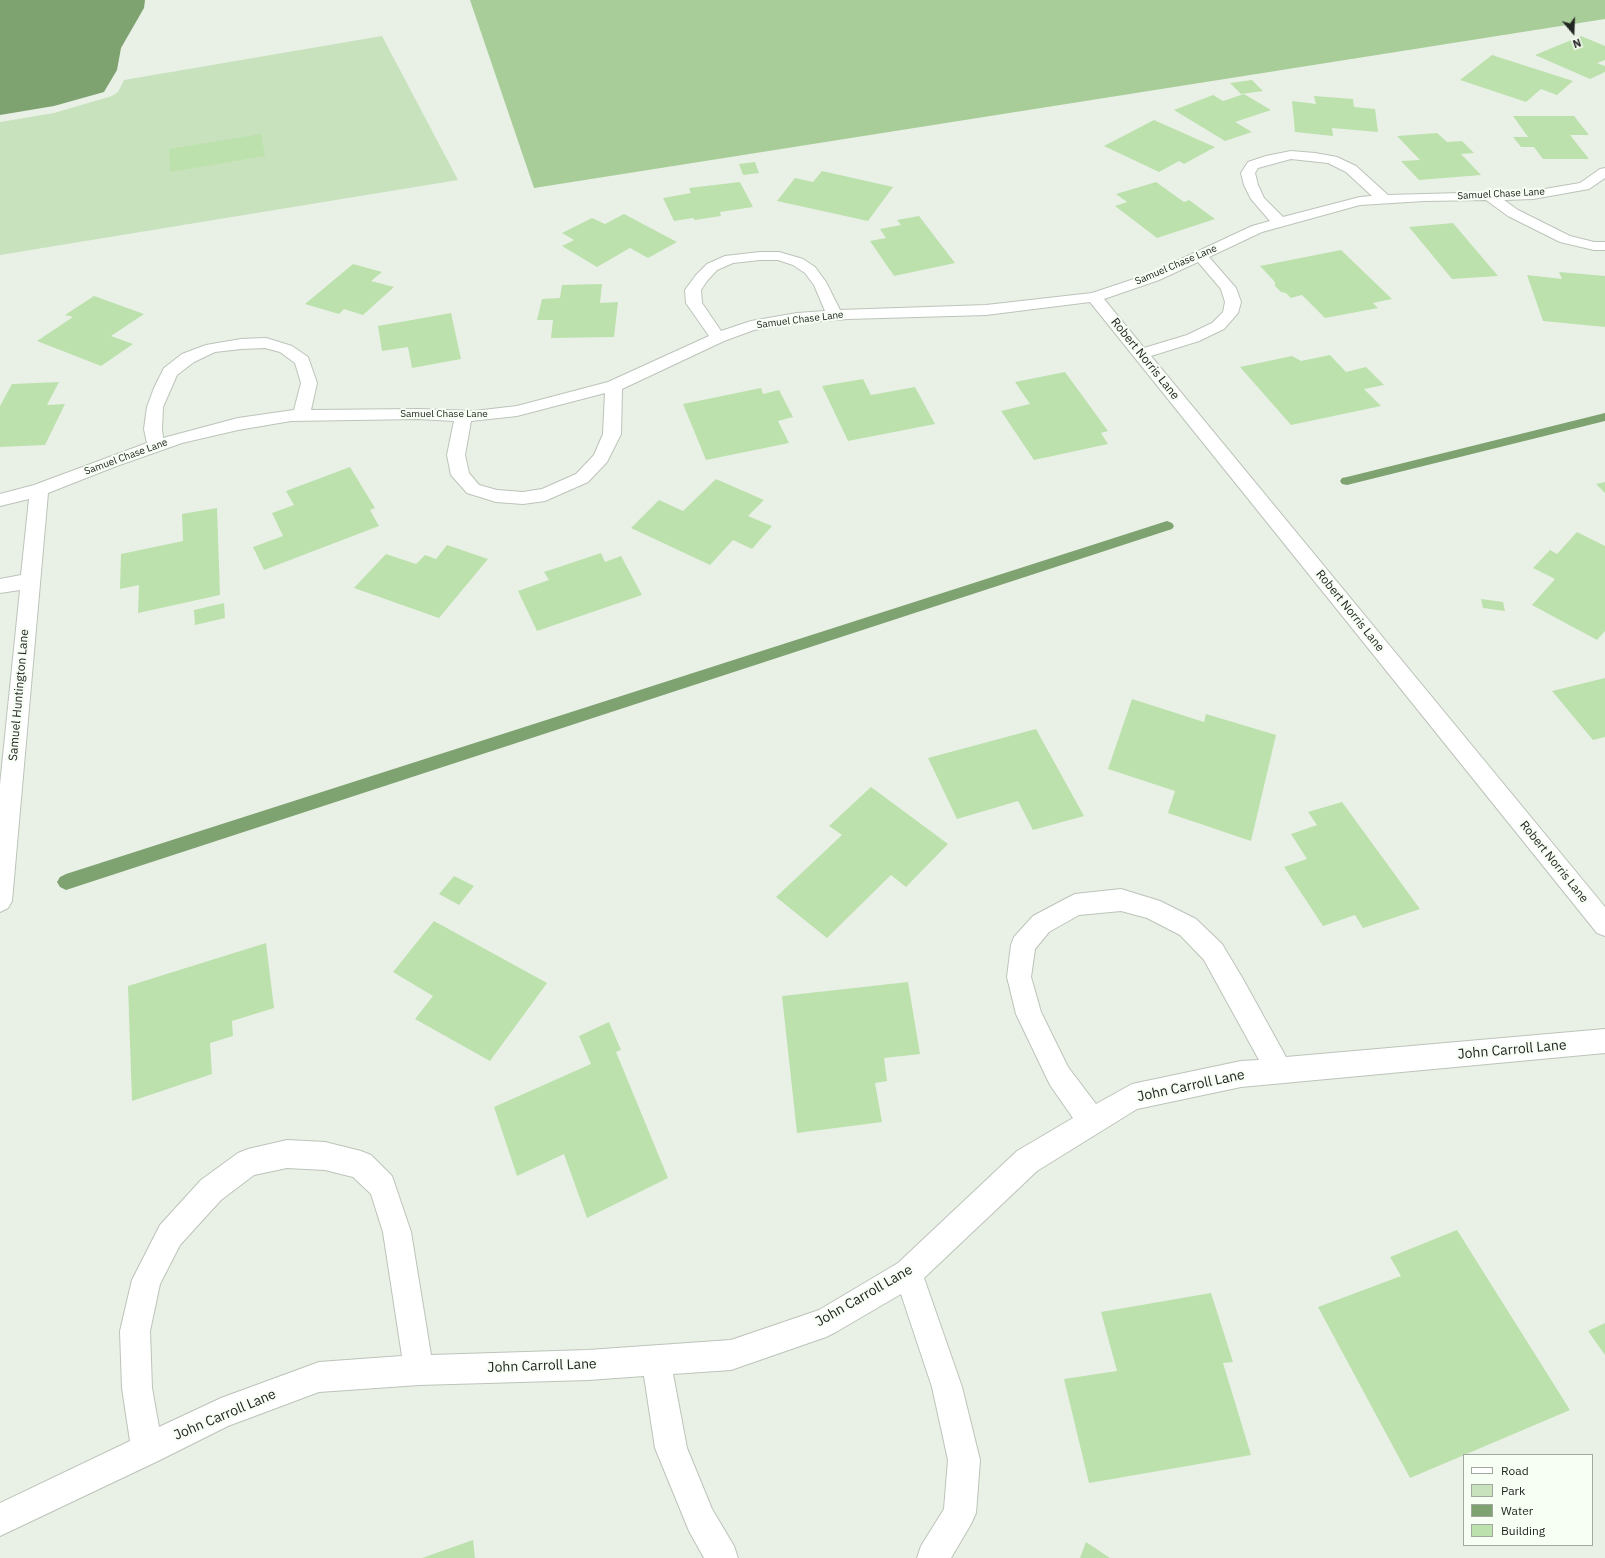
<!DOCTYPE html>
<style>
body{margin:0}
#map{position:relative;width:1605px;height:1558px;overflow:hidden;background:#e9f1e6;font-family:"IBM Plex Sans",sans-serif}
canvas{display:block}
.legend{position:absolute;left:1463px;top:1454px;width:130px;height:92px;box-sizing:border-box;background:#f7fef4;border:1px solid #a2a8a0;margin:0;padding:5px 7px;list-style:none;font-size:12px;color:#232622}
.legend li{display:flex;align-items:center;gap:8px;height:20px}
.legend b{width:20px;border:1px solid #a2a8a0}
.north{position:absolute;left:1553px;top:12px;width:40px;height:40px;-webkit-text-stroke:3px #f7fef4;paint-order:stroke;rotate:161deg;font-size:11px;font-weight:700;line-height:16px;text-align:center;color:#232622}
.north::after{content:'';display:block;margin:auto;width:14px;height:18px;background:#232622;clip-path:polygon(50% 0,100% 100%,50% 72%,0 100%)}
</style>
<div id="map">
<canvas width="1605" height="1558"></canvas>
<ul class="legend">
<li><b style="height:5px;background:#fff"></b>Road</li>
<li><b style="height:11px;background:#c8e2be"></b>Park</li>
<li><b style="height:11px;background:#7fa271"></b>Water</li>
<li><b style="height:11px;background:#bce1ad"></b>Building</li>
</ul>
<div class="north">N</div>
</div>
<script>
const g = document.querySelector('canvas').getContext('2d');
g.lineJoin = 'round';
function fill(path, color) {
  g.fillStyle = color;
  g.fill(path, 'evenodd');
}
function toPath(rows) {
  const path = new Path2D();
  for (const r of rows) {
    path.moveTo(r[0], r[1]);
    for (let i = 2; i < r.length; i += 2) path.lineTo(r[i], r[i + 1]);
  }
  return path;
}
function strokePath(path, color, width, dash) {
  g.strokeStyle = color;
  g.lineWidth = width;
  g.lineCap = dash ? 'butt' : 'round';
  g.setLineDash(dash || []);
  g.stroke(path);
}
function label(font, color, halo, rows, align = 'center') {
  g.font = font + ' "IBM Plex Sans",sans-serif';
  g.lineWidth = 4;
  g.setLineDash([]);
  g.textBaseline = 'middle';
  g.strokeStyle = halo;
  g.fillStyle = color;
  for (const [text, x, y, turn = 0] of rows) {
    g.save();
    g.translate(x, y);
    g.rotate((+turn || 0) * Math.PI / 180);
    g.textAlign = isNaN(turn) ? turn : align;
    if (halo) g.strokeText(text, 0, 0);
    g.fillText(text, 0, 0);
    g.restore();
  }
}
const green = toPath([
 [382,36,458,180,0,255,0,122,54,113,112,96,118,92,124,80]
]);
const forest = toPath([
 [470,0,1605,0,1605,19,534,188]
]);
const water = toPath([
 [0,0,145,0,144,8,121,48,117,70,104,92,54,106,0,115]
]);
const stream = toPath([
 [1605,413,1605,421,1347,485,1342,484,1340,481,1342,478,1347,477,1605,413],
 [1167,521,1172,523,1174,526,1172,529,66,890,60,887,57,882,60,877,66,874,1167,521]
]);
const building = toPath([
 [1581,36,1605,46,1605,60,1597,63,1605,66,1605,72,1590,79,1535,55],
 [1492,55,1573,81,1557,95,1541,89,1526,102,1460,80],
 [1252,80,1263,91,1241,94,1230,83],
 [1244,94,1271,110,1235,122,1252,132,1225,141,1174,110,1213,95,1223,101],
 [1314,96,1353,99,1354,107,1375,109,1378,132,1332,128,1333,136,1295,132,1292,101,1316,104],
 [1513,116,1574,116,1589,135,1570,135,1589,159,1543,159,1534,147,1521,147,1513,137,1528,137],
 [1154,120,1208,144,1215,147,1184,164,1179,161,1159,172,1104,146],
 [1437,133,1447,142,1462,141,1474,153,1461,154,1481,175,1419,180,1401,161,1420,160,1397,136],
 [261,134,265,156,170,172,169,149],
 [755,162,759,173,743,175,739,164],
 [822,171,893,187,868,221,777,201,795,178,813,182],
 [740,182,753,207,720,212,721,216,695,220,693,218,674,221,663,198,691,193,689,188],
 [1156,182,1184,202,1189,200,1215,219,1157,238,1115,206,1127,202,1116,194],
 [624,214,677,242,648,258,630,248,597,267,562,246,574,240,562,233,592,218,605,224],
 [919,216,955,263,894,276,870,241,886,238,880,229,901,225,897,220],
 [1453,223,1498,276,1452,279,1409,227],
 [1341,250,1392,299,1373,303,1378,308,1325,318,1302,295,1291,298,1286,293,1281,292,1275,286,1275,282,1260,266],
 [353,264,382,272,371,281,394,287,363,315,344,309,339,314,305,304],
 [1559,272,1605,276,1605,327,1543,321,1527,275,1562,279],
 [602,284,600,303,618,302,614,337,551,338,553,320,537,320,542,299,560,298,562,285],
 [94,296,144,314,111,336,133,344,101,366,37,341,73,317,65,315],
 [451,313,461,359,412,368,408,347,382,351,378,326],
 [1330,355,1346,372,1366,367,1384,385,1364,389,1381,406,1291,425,1240,367,1292,356,1301,361],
 [1065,372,1108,431,1101,433,1108,444,1034,460,1001,411,1030,404,1015,382],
 [863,379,871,395,915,387,935,424,848,441,822,386],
 [59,382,47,405,65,404,45,445,0,447,0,406,12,384],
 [761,388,763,394,779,390,793,417,778,421,789,443,706,460,683,404],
 [350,467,375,508,370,510,379,526,264,570,253,547,283,536,272,513,294,505,286,491],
 [716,479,764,500,748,516,772,526,752,549,733,540,710,565,631,528,659,500,683,511],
 [1605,482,1605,493,1596,484],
 [217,508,220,595,138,613,139,585,120,589,121,554,183,541,182,514],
 [1577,532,1605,546,1605,631,1597,640,1532,605,1555,579,1533,568,1550,550,1557,554],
 [447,545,488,559,439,618,354,588,386,554,416,564,425,555,436,559],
 [601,553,605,562,621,556,642,595,537,631,518,591,549,580,544,572],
 [1481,599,1503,602,1505,611,1483,608],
 [224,603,225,618,195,625,194,610],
 [1605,678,1605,737,1593,740,1552,691],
 [1132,699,1204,722,1206,714,1276,735,1251,841,1168,813,1175,791,1108,769],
 [1036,729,1084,816,1033,830,1018,801,957,819,928,758],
 [871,787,948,844,906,887,891,875,827,938,776,897,842,835,829,826],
 [1342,802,1420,909,1363,928,1355,915,1323,926,1284,867,1307,859,1291,834,1317,825,1308,812],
 [454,876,474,886,459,905,439,894],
 [434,921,547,983,490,1061,415,1019,433,996,393,972],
 [266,943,274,1008,232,1021,233,1036,210,1043,212,1074,132,1101,128,986],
 [908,982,920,1054,884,1058,887,1081,875,1083,882,1122,797,1133,782,996],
 [609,1022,621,1050,616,1052,668,1178,587,1218,564,1154,517,1176,494,1107,591,1064,579,1036],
 [1457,1230,1570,1410,1410,1478,1318,1307,1401,1276,1390,1257],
 [1211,1293,1233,1362,1223,1363,1251,1455,1089,1483,1064,1379,1117,1371,1101,1312],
 [1605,1323,1605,1355,1588,1331],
 [473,1540,475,1558,422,1558],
 [1086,1542,1110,1558,1080,1558]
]);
const minor = toPath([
 [1291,151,1315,153,1337,157,1356,166,1388,195,1533,191,1580,183,1600,169,1605,168,1605,178,1589,189,1533,199,1504,200,1518,210,1570,236,1594,242,1605,242,1605,250,1594,250,1560,242,1508,216,1486,200,1424,201,1360,205,1262,232,1209,257,1236,288,1241,302,1238,313,1224,329,1199,341,1151,356,1605,907,1605,936,1597,933,1090,302,986,315,848,319,797,323,754,330,724,341,622,389,621,434,607,462,588,482,545,501,523,504,496,502,467,493,451,475,447,455,454,421,418,419,291,421,238,430,182,443,114,467,48,493,12,901,8,908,0,912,0,785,20,590,0,593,0,579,21,575,29,499,0,506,0,494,34,485,147,443,144,429,147,407,154,388,164,368,182,354,206,345,241,339,266,338,292,346,308,357,317,383,311,410,418,409,474,411,517,406,608,382,709,336,686,303,685,290,696,275,707,264,725,256,760,252,779,252,803,259,815,267,826,282,840,310,986,305,1092,293,1149,274,1252,226,1270,221,1251,199,1244,185,1241,173,1248,162,1266,156,1291,151],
 [1291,159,1328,163,1346,172,1372,196,1360,197,1283,217,1264,198,1258,185,1255,173,1258,168,1291,159],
 [760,260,778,260,793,265,805,273,814,285,825,311,797,313,751,321,721,331,702,303,701,290,707,281,717,270,733,263,760,260],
 [1198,262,1221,289,1225,302,1223,312,1212,323,1187,335,1144,348,1104,299,1159,280,1198,262],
 [265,348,280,352,295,363,301,383,294,410,238,418,163,438,162,429,163,407,177,375,194,362,215,352,241,349,265,348],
 [605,393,603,434,594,455,576,474,542,489,523,492,497,490,479,485,469,473,465,455,471,421,517,416,605,393],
 [1121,889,1160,901,1196,919,1222,944,1243,979,1286,1057,1605,1029,1605,1053,1241,1087,1137,1109,1037,1171,924,1278,962,1387,980,1460,976,1513,971,1524,951,1558,917,1558,921,1546,944,1509,948,1460,932,1387,901,1294,836,1332,826,1337,731,1370,673,1374,687,1448,712,1509,734,1546,738,1558,704,1558,689,1531,655,1448,644,1376,588,1380,419,1385,319,1392,228,1426,158,1461,0,1536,0,1503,130,1441,122,1388,120,1331,132,1280,160,1225,201,1180,238,1153,248,1149,287,1140,325,1142,361,1151,371,1155,392,1176,411,1232,431,1355,588,1350,731,1340,819,1310,898,1263,1017,1151,1073,1118,1050,1085,1016,1014,1007,977,1011,945,1014,937,1033,916,1067,898,1075,894,1121,889],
 [1121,911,1147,918,1180,935,1204,960,1259,1060,1241,1061,1132,1084,1096,1104,1068,1067,1041,1012,1031,977,1035,949,1049,932,1079,915,1121,911],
 [287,1168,325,1170,353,1177,371,1194,383,1232,402,1356,319,1362,221,1398,159,1427,152,1388,150,1331,160,1284,180,1245,221,1200,254,1175,287,1168]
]);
const farStreetnames = [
 ["Samuel Chase Lane",1501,194,-3],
 ["Samuel Chase Lane",1176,265,-23],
 ["Samuel Chase Lane",800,320,-7],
 ["Samuel Chase Lane",444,414],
 ["Samuel Chase Lane",126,457,-20]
];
const streetNames = [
 ["Robert Norris Lane",1145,359,51],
 ["Robert Norris Lane",1350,611,51],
 ["Samuel Huntington Lane",19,695,-85],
 ["Robert Norris Lane",1554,862,51]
];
const nearStreetnames = [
 ["John Carroll Lane",1512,1050,-5],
 ["John Carroll Lane",1191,1086,-12],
 ["John Carroll Lane",864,1296,-30],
 ["John Carroll Lane",542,1366,-2],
 ["John Carroll Lane",225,1415,-23]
];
fill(green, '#c8e2be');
fill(forest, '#a8cd99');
fill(water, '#7fa271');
fill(stream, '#7fa271');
fill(building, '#bce1ad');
strokePath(minor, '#bcc4ba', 2);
fill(minor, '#fff');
label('10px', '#232622', '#f7fef4', farStreetnames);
label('12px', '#232622', '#f7fef4', streetNames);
label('14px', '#232622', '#f7fef4', nearStreetnames);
</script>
